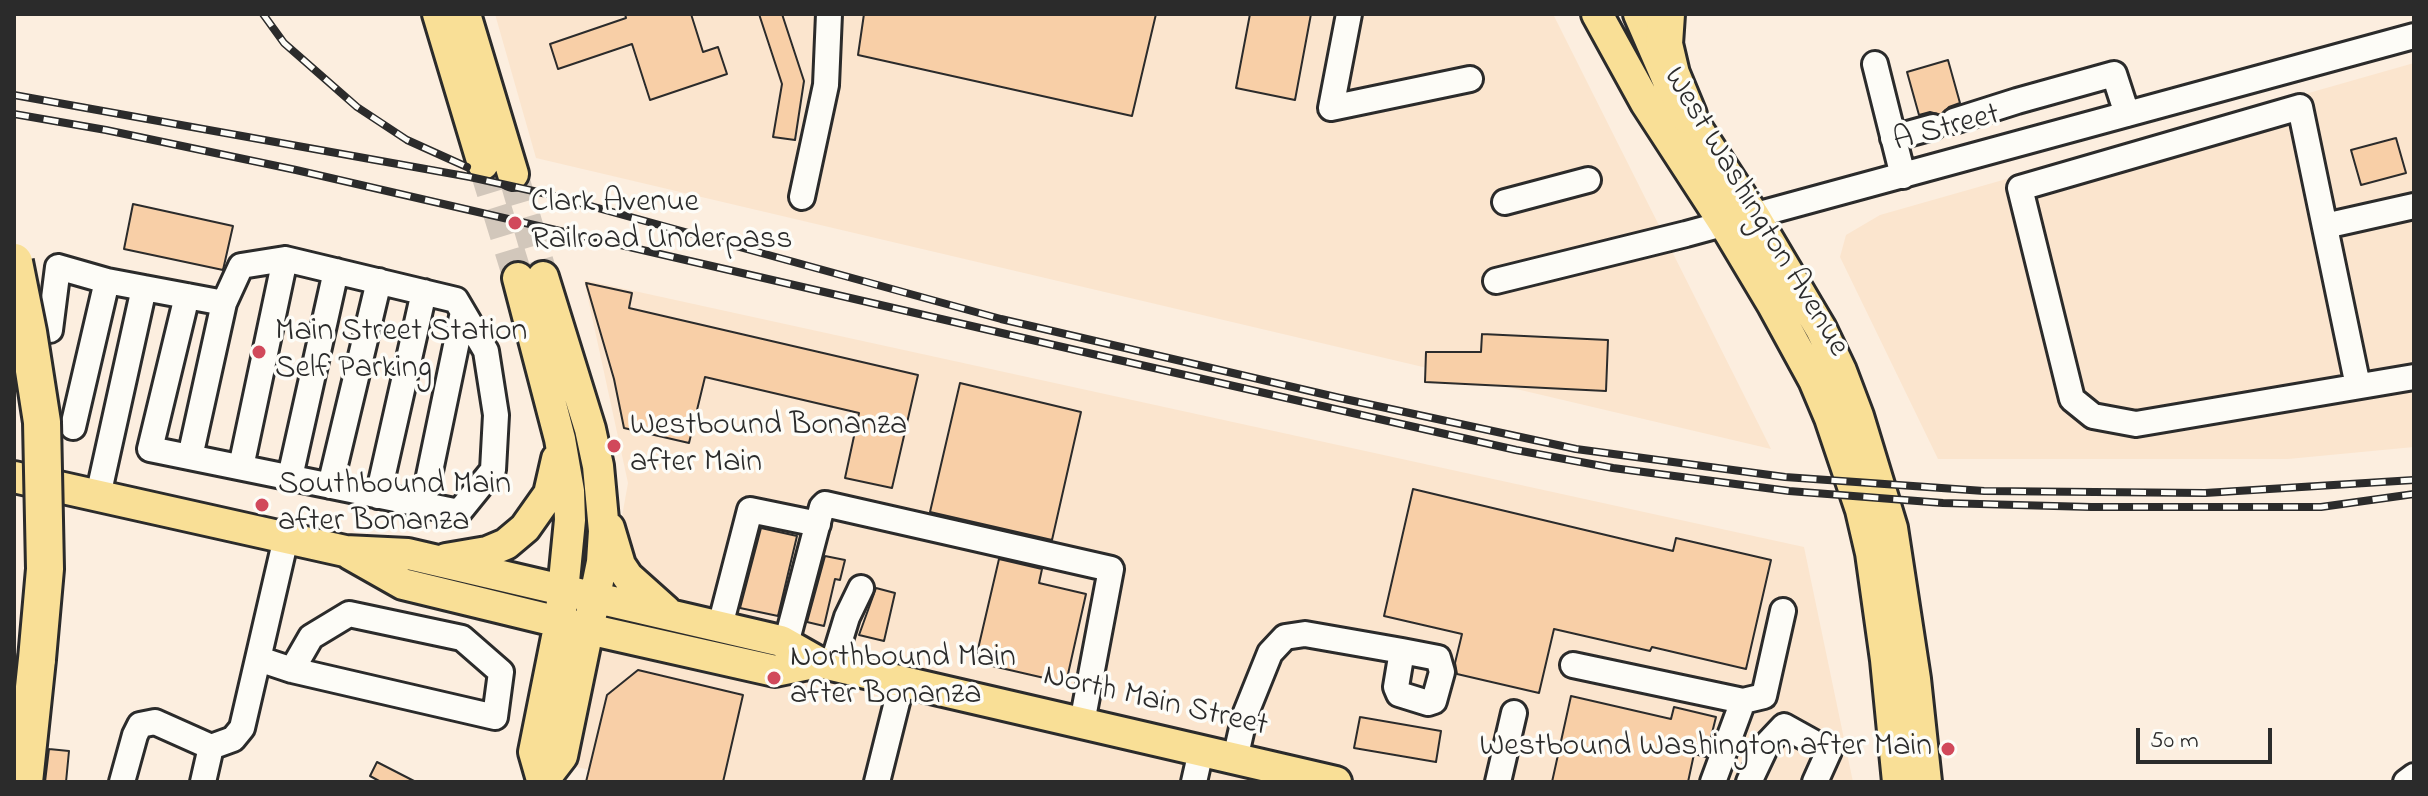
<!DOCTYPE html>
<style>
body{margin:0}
#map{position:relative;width:2428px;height:796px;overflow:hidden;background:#fceedf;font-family:"Indie Flower",sans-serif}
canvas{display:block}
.frame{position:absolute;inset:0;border:16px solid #2b2b2b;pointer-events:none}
.scale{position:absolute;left:2136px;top:728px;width:136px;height:36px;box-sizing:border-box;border:4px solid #2b2b2b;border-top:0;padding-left:10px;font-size:24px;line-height:28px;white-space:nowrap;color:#2b2b2b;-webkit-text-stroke:6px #fdfcf7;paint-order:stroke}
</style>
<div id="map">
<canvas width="2428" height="796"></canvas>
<div class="frame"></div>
<div class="scale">50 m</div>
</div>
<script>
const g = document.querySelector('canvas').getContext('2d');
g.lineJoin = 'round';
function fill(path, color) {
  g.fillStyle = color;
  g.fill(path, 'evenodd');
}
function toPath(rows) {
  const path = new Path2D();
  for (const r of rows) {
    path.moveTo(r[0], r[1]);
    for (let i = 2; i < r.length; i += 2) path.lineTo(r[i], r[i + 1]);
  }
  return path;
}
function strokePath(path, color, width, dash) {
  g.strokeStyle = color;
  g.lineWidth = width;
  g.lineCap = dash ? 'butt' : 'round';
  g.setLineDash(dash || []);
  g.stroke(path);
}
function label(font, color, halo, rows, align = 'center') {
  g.font = font + ' "Indie Flower",sans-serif';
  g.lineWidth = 7;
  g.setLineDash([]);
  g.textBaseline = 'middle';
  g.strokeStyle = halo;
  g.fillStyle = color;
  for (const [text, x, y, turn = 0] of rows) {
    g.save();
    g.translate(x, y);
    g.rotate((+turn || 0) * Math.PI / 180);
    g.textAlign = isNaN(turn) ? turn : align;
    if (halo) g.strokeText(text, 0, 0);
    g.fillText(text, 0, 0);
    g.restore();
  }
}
const built = toPath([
 [495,14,1553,14,1771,449,536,158],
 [2414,63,2414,447,2288,459,1938,459,1840,257,1846,235,1880,215],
 [584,280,1804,547,1853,782,640,782,577,767,628,483]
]);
const building = toPath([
 [625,14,691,14,703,52,718,47,727,74,650,100,632,44,558,69,550,44,626,18,625,14],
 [759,14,782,14,804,81,795,140,773,137,782,84,759,14],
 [864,14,1156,14,1132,116,858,55,864,14],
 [1250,14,1311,14,1295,100,1236,88,1250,14],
 [1948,60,1960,103,1949,107,1941,115,1930,112,1919,115,1907,72,1948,60],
 [2396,138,2406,173,2361,185,2351,150,2396,138],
 [133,204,233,226,223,270,124,249,133,204],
 [586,283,632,293,629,308,918,375,892,488,845,478,859,413,705,377,689,443,624,428,614,379,586,283],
 [1482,334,1608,340,1606,391,1425,382,1426,352,1481,352,1482,334],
 [960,383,1081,412,1052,540,930,512,960,383],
 [1413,489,1673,551,1676,538,1771,560,1746,669,1652,647,1650,651,1554,629,1539,693,1457,674,1455,663,1462,634,1384,616,1413,489],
 [761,528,797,536,778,616,740,608,761,528],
 [825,556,845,560,840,580,835,579,824,626,807,622,825,556],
 [999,559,1042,569,1039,583,1086,594,1066,683,975,662,999,559],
 [876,588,895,593,884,641,859,635,876,588],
 [638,670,743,695,723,782,586,782,607,695,638,670],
 [1571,696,1671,719,1674,707,1716,717,1706,757,1694,754,1688,782,1552,782,1571,696],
 [1360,717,1441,731,1436,762,1354,748,1360,717],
 [49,749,69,751,66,782,45,782,49,749],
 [377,762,416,782,381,782,370,776,377,762]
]);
const majorTunnel = toPath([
 [483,164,518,278],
 [513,174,543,277]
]);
const minor = toPath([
 [1349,14,1331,108,1470,79],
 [1875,64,1903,176],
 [1954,121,2017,101,2114,74,2127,114],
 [1893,138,1933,127],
 [802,197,826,85,829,14],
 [1505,202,1588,180],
 [2325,226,2414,206],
 [1496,281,1686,234,2414,36],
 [50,330,58,267,107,281],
 [2358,386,2300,107,2020,188,2072,399,2093,416,2136,424,2414,377],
 [73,427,107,281,144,288],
 [190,457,224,303],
 [241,467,285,259],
 [290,477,336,271],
 [330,486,379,281],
 [98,496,144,288,224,303,241,266,285,259,456,300,486,351,496,415,493,470,459,512,150,449,187,296],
 [378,496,424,292],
 [423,505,463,312],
 [720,626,750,510,818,524],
 [786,644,822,507,825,504,1111,569,1082,723],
 [259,659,292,670,495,717,501,672,462,638,349,614,311,637,292,670],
 [1573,665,1743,701,1713,782],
 [832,666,847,617,861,588],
 [1743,701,1764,696,1783,611],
 [1235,759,1245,715,1270,653,1285,637,1305,634,1402,651,1438,658,1442,672,1434,701,1428,703,1399,694,1396,687,1402,651],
 [122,782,135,735,140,725,155,722,211,747],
 [203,782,211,747,233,739,242,728,286,538],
 [877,782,902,682],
 [1194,782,1201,751],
 [1498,782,1514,713],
 [1749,782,1767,744,1784,726,1829,751,1815,782],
 [2406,782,2414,776]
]);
const major = toPath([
 [438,14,483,164],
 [465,14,513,174],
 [1597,14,1646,103,1724,223,1773,305,1814,380,1830,418,1861,510,1871,553,1886,660,1898,782],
 [1639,14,1672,90,1754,216,1821,329,1841,371,1858,416,1892,528,1915,679,1926,782],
 [518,278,560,439,569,491,570,520,560,622,534,752,542,780],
 [14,477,345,551,408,554,781,641,818,662,1336,782],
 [609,528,620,565,628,577,666,611],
 [350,554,403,584,588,629,775,671,818,662],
 [446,559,487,552,506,544,525,528,549,494,557,459],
 [542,782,562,756,602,562,604,531,598,466,590,429,543,277]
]);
const highway = toPath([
 [1666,14,1664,44,1671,74,1688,115],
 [24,782,37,659]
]);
const rail = toPath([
 [263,14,284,43,357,107,407,140,467,167],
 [14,95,470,177,547,194,1001,319,1340,398,1576,449,1785,477,1984,491,2205,493,2414,480],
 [14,114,106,130,296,170,1110,358,1516,450,1613,468,1789,491,1943,503,2091,507,2321,507,2414,494]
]);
const highwayBridge = toPath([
 [14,262,28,332,42,422,45,569,37,659]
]);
const markers = [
 [515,223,8,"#d1495b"],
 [259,352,8,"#d1495b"],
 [614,446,8,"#d1495b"],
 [262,505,8,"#d1495b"],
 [774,678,8,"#d1495b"],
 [1948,749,8,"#d1495b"]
];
const streetNames = [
 ["A Street",1947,130,-15],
 ["West Washington Avenue",1754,213,59],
 ["North Main Street",1155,703,13]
];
const poiNames = [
 ["Clark Avenue",531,205],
 ["Railroad Underpass",531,242],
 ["Main Street Station",275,334],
 ["Self Parking",275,371],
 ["Westbound Bonanza",630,428],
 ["after Main",630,465],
 ["Southbound Main",278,487],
 ["after Bonanza",278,524],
 ["Northbound Main",790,660],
 ["after Bonanza",790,697],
 ["Westbound Washington after Main",1932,749,"right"]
];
fill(built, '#fbe5ce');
fill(building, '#f8cfa7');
strokePath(building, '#2b2b2b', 2);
strokePath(majorTunnel, '#d2c7bb', 30, [30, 15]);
strokePath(minor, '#2b2b2b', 30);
strokePath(major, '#2b2b2b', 36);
strokePath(highway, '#2b2b2b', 42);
strokePath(minor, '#fdfcf7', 24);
strokePath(major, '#f9df96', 30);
strokePath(highway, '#f9df96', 36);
strokePath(rail, '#2b2b2b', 8);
strokePath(rail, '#fdfcf7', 5, [15]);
strokePath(highwayBridge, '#2b2b2b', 42, []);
strokePath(highwayBridge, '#f9df96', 36);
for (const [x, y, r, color] of markers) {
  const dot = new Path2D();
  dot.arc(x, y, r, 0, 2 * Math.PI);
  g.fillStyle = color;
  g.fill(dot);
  strokePath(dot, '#fdfcf7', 3);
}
label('32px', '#2b2b2b', '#fdfcf7', streetNames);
label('32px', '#2b2b2b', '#fdfcf7', poiNames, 'left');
</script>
